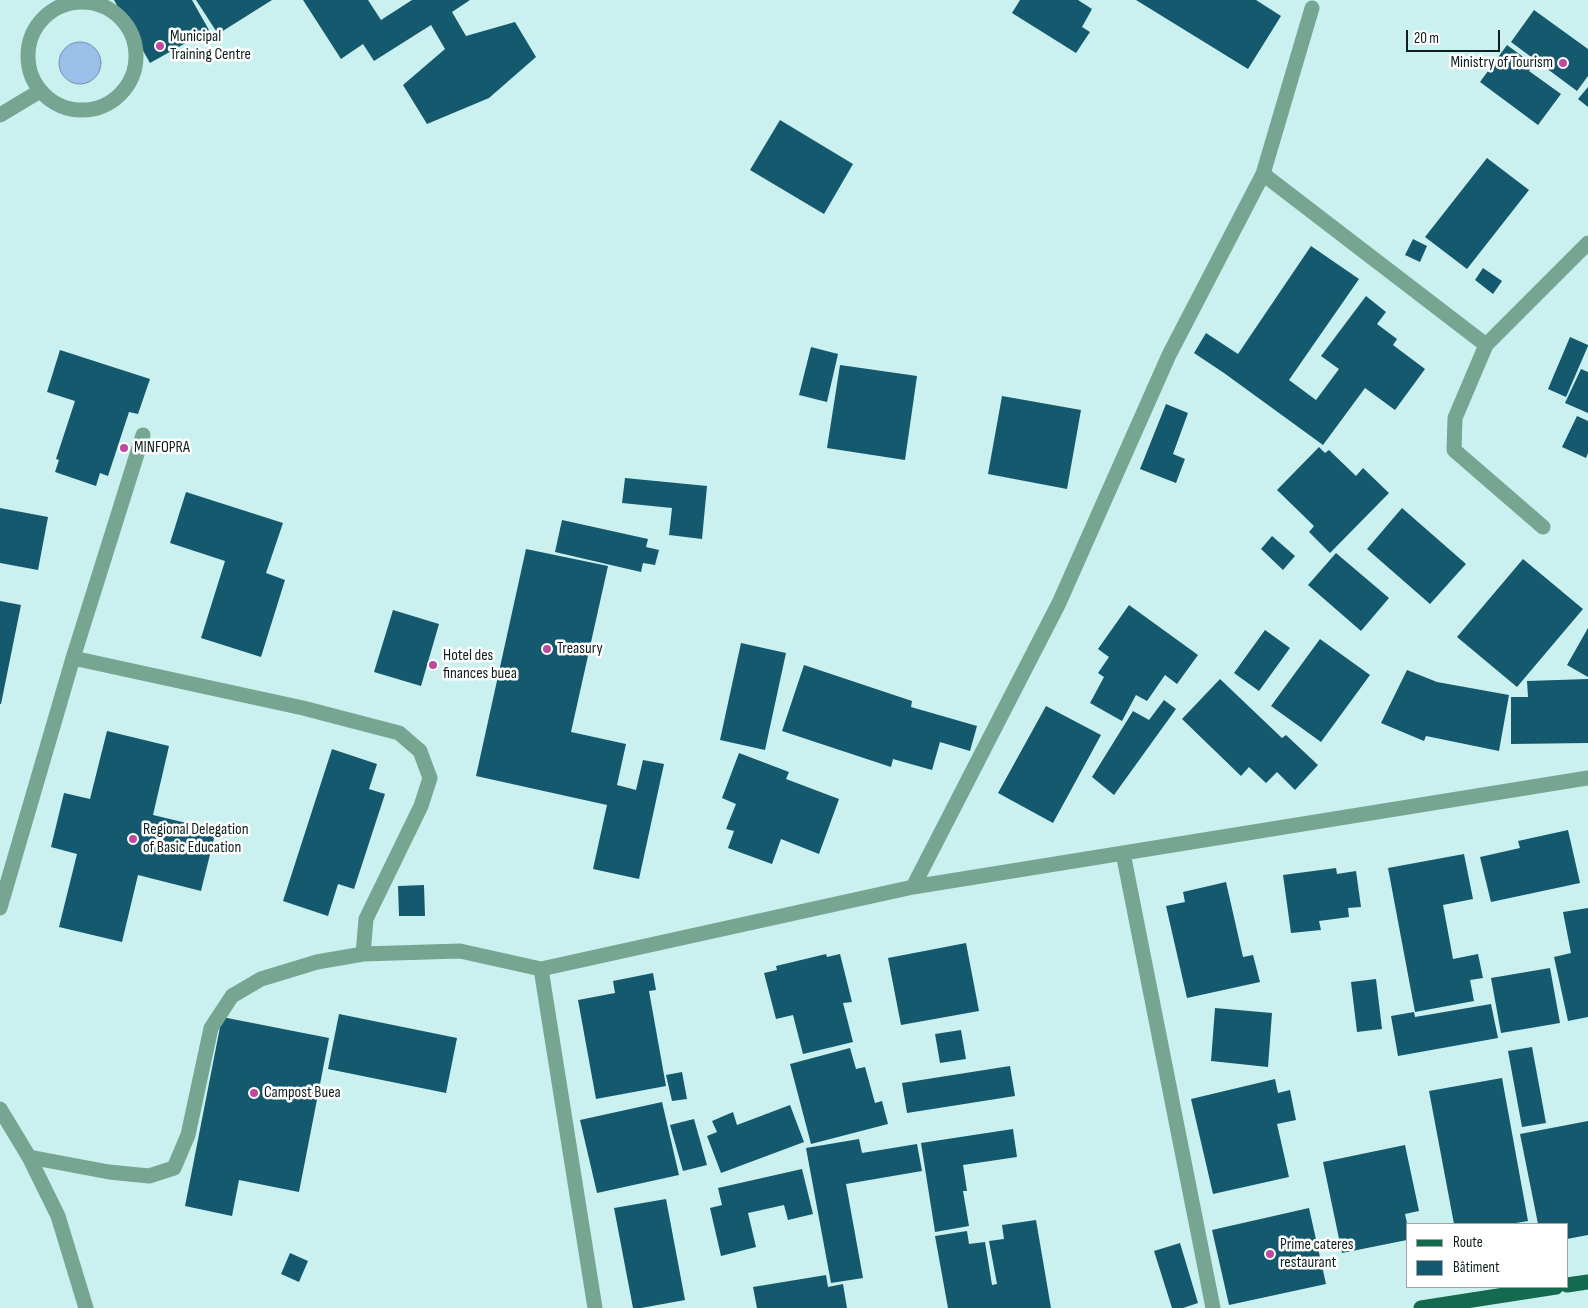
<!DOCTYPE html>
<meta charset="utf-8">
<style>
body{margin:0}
#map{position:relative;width:1588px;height:1308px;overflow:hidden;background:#caf1f0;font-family:"Sofia Sans Condensed",sans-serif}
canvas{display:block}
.legend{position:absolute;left:1406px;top:1223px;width:162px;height:65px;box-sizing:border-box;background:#fff;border:1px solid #9fa5a5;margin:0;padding:6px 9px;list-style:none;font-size:15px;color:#0f1e1e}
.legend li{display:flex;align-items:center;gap:10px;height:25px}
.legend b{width:25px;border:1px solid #9fa5a5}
.scale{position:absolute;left:1406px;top:30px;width:94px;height:22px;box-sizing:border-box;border:2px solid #0f1e1e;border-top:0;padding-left:6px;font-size:15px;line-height:18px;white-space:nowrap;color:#0f1e1e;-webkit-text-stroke:4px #fff;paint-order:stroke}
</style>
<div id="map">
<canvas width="1588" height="1308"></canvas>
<ul class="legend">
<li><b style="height:6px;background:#146a4e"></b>Route</li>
<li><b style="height:14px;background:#15596e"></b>Bâtiment</li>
</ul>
<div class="scale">20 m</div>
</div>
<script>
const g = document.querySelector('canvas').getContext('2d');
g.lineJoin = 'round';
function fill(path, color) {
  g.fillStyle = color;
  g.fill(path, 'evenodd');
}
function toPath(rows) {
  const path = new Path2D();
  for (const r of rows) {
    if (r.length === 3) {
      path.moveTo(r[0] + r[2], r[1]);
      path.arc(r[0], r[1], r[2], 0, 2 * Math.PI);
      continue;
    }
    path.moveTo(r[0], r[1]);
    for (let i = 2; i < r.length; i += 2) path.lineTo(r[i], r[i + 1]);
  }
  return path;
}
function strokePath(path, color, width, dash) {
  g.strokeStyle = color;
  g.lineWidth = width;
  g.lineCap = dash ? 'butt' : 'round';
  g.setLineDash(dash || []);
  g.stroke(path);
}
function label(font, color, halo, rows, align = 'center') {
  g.font = font + ' "Sofia Sans Condensed",sans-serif';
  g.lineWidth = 5;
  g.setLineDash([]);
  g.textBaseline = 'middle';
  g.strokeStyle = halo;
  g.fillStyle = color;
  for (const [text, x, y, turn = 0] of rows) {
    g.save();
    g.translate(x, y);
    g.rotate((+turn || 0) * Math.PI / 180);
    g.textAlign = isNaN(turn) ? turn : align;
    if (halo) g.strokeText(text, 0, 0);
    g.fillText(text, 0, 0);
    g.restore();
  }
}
const water = toPath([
 [80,63,21]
]);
const building = toPath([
 [114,0,192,0,209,30,150,63],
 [196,0,272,0,218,34],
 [303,0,368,0,381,20,412,0,470,0,452,12,466,36,515,22,536,57,489,98,427,124,403,85,445,49,431,25,374,61,363,44,341,59],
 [1020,0,1078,0,1092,9,1082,27,1090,32,1076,53,1012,13],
 [1136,0,1256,0,1281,16,1248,69],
 [1534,10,1588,49,1588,76,1577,91,1511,42],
 [1507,45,1534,65,1529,71,1561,94,1538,125,1480,82],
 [1588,87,1588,107,1578,99],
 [780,120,853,164,824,214,750,170],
 [1487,158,1529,190,1467,269,1425,237],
 [1413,239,1427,246,1420,262,1405,255],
 [1311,246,1359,279,1289,380,1316,400,1339,369,1321,356,1366,296,1386,312,1377,324,1397,339,1393,345,1425,369,1395,410,1365,388,1323,445,1224,373,1194,353,1206,333,1238,354],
 [1483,268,1502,281,1493,294,1475,280],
 [1570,337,1588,345,1588,346,1566,397,1548,389],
 [811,347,838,354,827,402,799,395],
 [60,350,150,379,138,414,129,412,108,476,100,473,96,486,55,472,59,460,56,459,75,401,47,392],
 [840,365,917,376,905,460,827,448],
 [1581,369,1588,372,1588,413,1565,403],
 [1002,396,1081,410,1067,489,988,474],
 [1166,404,1188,413,1173,454,1185,459,1176,483,1140,469],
 [1577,416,1588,421,1588,453,1586,458,1562,447],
 [1319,447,1325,453,1329,450,1356,476,1363,468,1389,493,1330,553,1309,532,1314,526,1277,490],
 [625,478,707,486,702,539,669,535,672,508,622,503],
 [186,492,283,523,266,573,285,580,261,657,201,638,225,561,170,543],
 [0,508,48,517,38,570,0,563],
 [1402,508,1466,564,1430,604,1367,549],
 [562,520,648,539,646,547,659,550,655,565,643,563,641,572,555,552],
 [1272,536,1295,556,1283,570,1261,549],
 [526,549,608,566,571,732,626,744,617,785,636,790,643,760,664,764,639,879,593,869,607,805,476,776],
 [1336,553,1389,598,1361,631,1308,585],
 [1523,559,1583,609,1517,687,1457,637],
 [0,601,21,605,1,704,0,704],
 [1129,605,1198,655,1177,684,1165,675,1147,701,1136,695,1122,721,1090,703,1104,677,1098,673,1109,657,1098,649],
 [393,610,439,624,421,686,374,672],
 [1588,628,1588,677,1567,665],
 [1265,630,1290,648,1259,691,1234,673],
 [1320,639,1370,675,1321,742,1271,706],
 [741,643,786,653,765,750,720,740],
 [804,665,912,701,911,707,977,726,970,751,940,742,932,770,893,759,891,767,782,731],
 [1407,670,1437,682,1509,695,1499,751,1426,736,1424,741,1381,723],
 [1220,679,1282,738,1286,735,1318,765,1295,790,1277,772,1266,783,1249,767,1241,776,1182,719],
 [1588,679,1588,743,1511,744,1511,697,1528,697,1527,681],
 [1164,700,1176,709,1114,795,1092,777,1133,711,1149,720],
 [1046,706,1101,735,1053,823,998,793],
 [107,731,169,746,153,815,216,830,201,891,138,875,122,942,59,927,77,854,51,847,64,793,90,799],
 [332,749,377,764,369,789,385,794,354,889,338,884,328,916,283,901],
 [739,753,789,772,786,779,839,799,819,854,781,839,772,864,728,848,734,831,726,829,736,804,722,798],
 [1568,830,1580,883,1491,902,1480,857,1520,848,1518,841],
 [1464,854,1473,899,1443,905,1453,959,1478,954,1483,978,1470,980,1474,1001,1415,1012,1388,868],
 [1336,868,1337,874,1356,871,1361,907,1348,908,1349,917,1319,921,1321,930,1291,933,1283,875],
 [1226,882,1243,957,1253,955,1260,982,1187,998,1166,906,1185,902,1183,892],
 [424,885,425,916,399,916,398,886],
 [1588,908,1588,1017,1568,1021,1554,957,1571,953,1563,912],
 [966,943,979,1011,901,1025,888,958],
 [826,954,827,957,840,954,852,1002,843,1003,853,1042,803,1054,793,1015,776,1019,764,973,777,970,776,966],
 [1550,968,1560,1023,1501,1033,1491,978],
 [653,973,656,990,649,991,666,1086,596,1099,578,1000,615,993,613,981],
 [1376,979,1382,1029,1357,1032,1351,982],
 [1491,1004,1498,1038,1398,1056,1391,1016,1414,1012,1415,1017],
 [1215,1008,1272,1013,1268,1067,1211,1061],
 [339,1014,457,1038,446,1093,328,1069],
 [222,1017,329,1038,299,1192,239,1180,232,1216,185,1206],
 [961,1030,966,1059,940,1063,935,1034],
 [1532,1047,1546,1123,1522,1127,1508,1051],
 [850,1048,856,1069,865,1067,875,1103,882,1101,888,1124,811,1144,790,1064],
 [1010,1066,1015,1096,907,1113,902,1083],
 [682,1072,687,1099,672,1101,666,1075],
 [1502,1078,1528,1221,1510,1224,1454,1224,1429,1091],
 [1275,1079,1278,1093,1290,1090,1296,1120,1277,1124,1289,1177,1213,1194,1191,1099],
 [662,1102,679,1175,597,1193,580,1120],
 [790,1105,804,1142,721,1173,707,1136,717,1132,712,1121,733,1112,737,1125],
 [694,1119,707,1165,683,1171,670,1125],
 [1588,1121,1588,1235,1567,1239,1567,1224,1538,1224,1520,1134],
 [1013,1129,1017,1157,963,1165,967,1191,963,1191,969,1226,935,1232,921,1143],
 [859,1139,862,1153,917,1144,922,1171,846,1184,863,1278,831,1283,806,1148],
 [1405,1145,1419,1211,1405,1214,1407,1223,1407,1240,1342,1253,1323,1162],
 [802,1169,813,1214,788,1220,784,1205,748,1213,756,1247,721,1256,710,1208,722,1205,718,1188],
 [666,1199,685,1300,641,1308,633,1308,614,1208],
 [1309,1208,1326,1284,1229,1305,1212,1230],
 [1036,1220,1051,1308,948,1308,935,1236,967,1231,969,1244,985,1242,992,1285,997,1284,989,1241,1004,1239,1002,1225],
 [1180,1243,1198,1303,1183,1308,1172,1308,1154,1251],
 [290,1253,308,1261,299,1282,281,1274],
 [826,1275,828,1287,843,1284,847,1308,757,1308,753,1287]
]);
const minor = toPath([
 [82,56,54],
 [0,115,40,91],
 [1263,174,1486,345],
 [1543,527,1454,450,1455,418,1486,345,1588,243],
 [73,658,303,708,399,733,420,751,430,778,421,806,366,919,363,954],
 [1123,853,1213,1308],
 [913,887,1059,603,1169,355,1263,174,1312,8],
 [0,908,73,658,143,435],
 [0,1109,29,1157,58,1216,86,1308],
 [29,1157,109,1172,149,1176,174,1168,188,1135,211,1028,232,996,261,979,317,962,363,954,460,951,541,969],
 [595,1308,541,969,913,887,1588,778]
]);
const major = toPath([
 [1567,1285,1588,1282],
 [1421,1308,1556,1287]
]);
const markers = [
 [160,46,5,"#be49a1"],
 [1563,63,5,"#be49a1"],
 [124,448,5,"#be49a1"],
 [547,649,5,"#be49a1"],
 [433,665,5,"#be49a1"],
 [133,839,5,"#be49a1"],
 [254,1093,5,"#be49a1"],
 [1270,1254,5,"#be49a1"]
];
const poiNames = [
 ["Municipal",170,37],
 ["Training Centre",170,55],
 ["Ministry of Tourism",1553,63,"right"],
 ["MINFOPRA",134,448],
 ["Treasury",557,649],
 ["Hotel des",443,656],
 ["finances buea",443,674],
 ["Regional Delegation",143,830],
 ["of Basic Education",143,848],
 ["Campost Buea",264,1093],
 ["Prime cateres",1280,1245],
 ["restaurant",1280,1263]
];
fill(water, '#9abfe9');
strokePath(water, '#708fac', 1);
fill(building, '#15596e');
strokePath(minor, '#76a691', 15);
strokePath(major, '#146a4e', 15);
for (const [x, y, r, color] of markers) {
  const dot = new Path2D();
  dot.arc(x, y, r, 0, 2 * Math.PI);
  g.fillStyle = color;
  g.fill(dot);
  strokePath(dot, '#fff', 2);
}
label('16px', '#0f1e1e', '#fff', poiNames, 'left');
</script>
